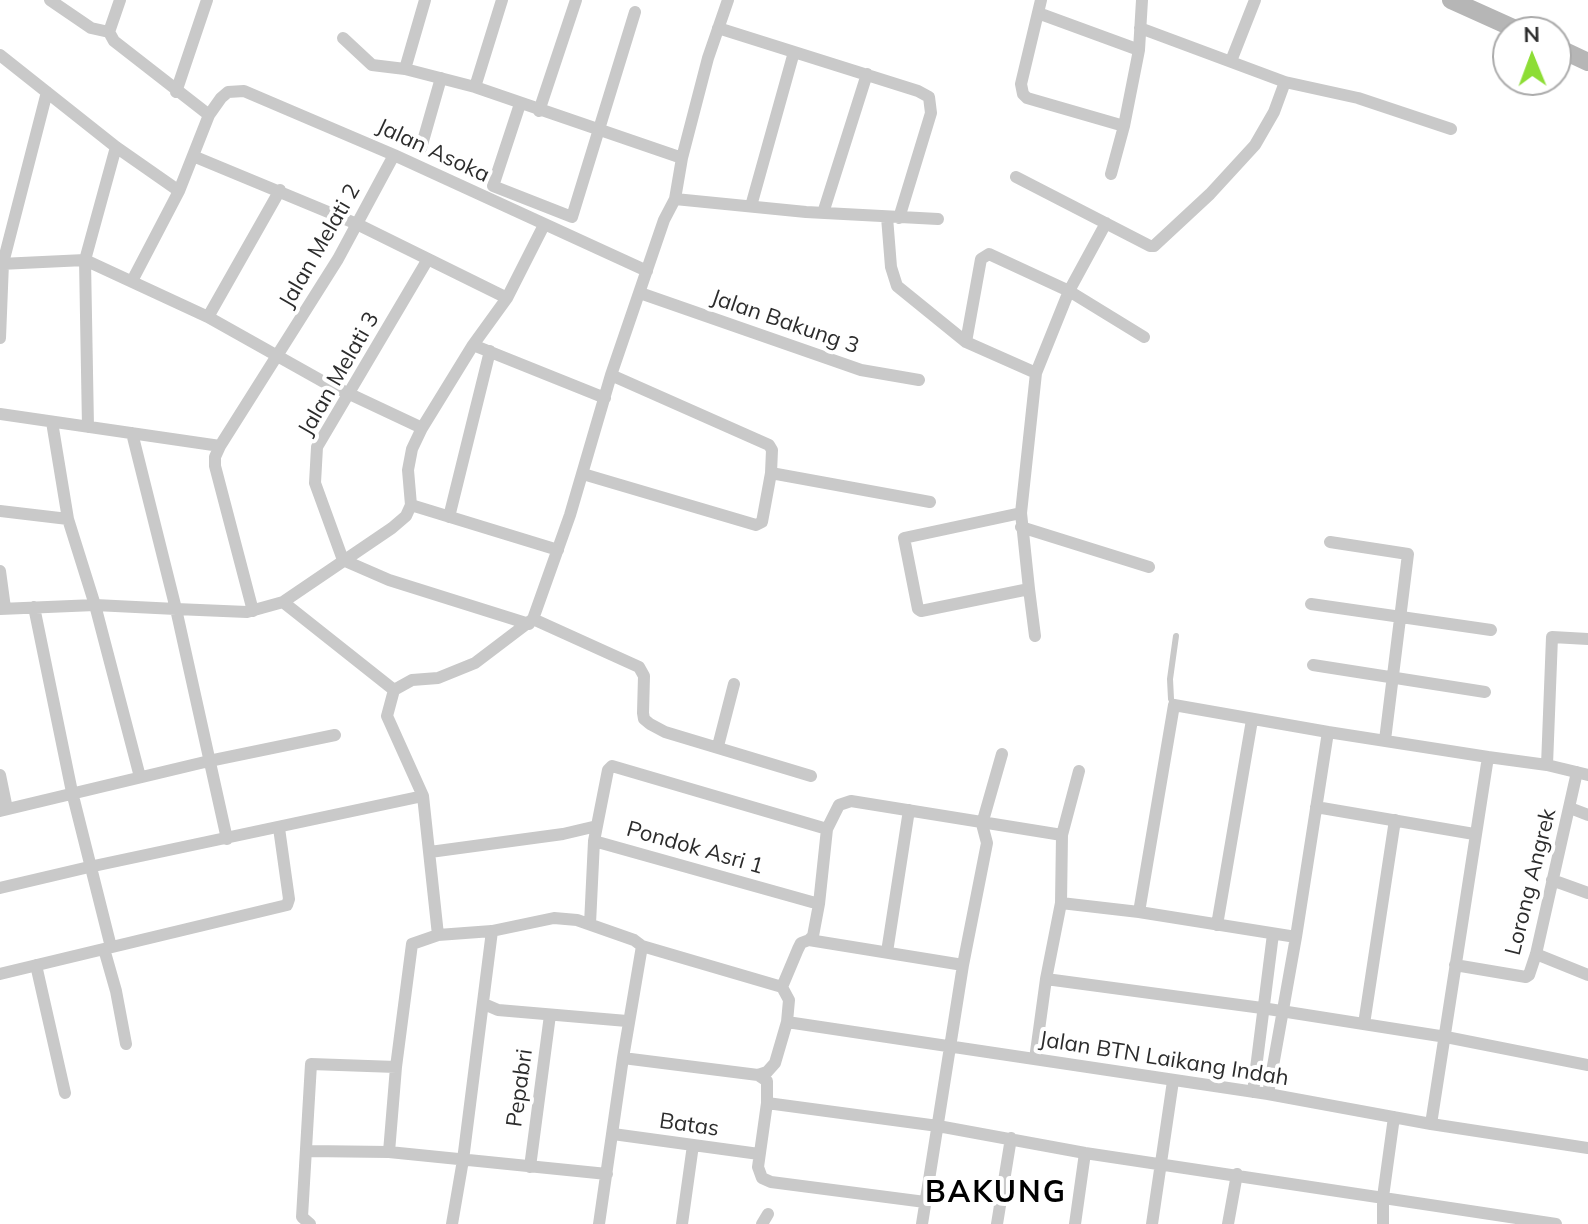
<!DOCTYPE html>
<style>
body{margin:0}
#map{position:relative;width:1588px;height:1224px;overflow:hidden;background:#fff;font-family:Mulish,sans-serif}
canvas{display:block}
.north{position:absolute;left:1492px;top:16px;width:80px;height:80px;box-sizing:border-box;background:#fff;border:2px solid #ababab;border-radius:50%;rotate:359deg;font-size:22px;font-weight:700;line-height:32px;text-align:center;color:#2c2c2c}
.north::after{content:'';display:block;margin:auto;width:28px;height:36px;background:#8ddd35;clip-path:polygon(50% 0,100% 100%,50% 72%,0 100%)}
</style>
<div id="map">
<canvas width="1588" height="1224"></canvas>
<div class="north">N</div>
</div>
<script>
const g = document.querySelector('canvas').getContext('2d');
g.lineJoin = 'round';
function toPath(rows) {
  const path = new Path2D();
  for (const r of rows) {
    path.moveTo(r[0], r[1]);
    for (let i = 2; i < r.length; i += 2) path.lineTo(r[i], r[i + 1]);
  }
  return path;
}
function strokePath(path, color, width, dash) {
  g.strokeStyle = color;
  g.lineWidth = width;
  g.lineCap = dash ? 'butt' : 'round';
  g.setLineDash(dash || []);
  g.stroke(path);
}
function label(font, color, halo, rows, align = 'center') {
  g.font = font + ' Mulish,sans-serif';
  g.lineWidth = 8;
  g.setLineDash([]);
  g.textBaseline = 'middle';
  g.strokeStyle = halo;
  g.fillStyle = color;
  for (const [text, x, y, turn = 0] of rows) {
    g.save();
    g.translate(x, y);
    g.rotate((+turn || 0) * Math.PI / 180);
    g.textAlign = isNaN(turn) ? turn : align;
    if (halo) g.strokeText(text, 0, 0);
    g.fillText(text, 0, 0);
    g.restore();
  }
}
const lane = toPath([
 [1174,705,1171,699,1170,679,1176,636]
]);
const street = toPath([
 [50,0,91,28,109,32],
 [425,0,405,69,475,87,682,158],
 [728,0,708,58,682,158,675,199,664,220,611,375,570,515,533,619,475,663,438,678,412,680,394,690,387,716,423,796,438,935,492,931,554,918,577,920,634,940,642,946,782,987,789,1000,787,1022],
 [1041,0,1021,84,1023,94,1027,98,1124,126,1139,50,1142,0],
 [1038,13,1139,50],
 [718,28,918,91,929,97,931,113,899,218],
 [1140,28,1285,82,1358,98,1451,129],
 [109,32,114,41,209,115,179,191,132,281],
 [109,32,120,0],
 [343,38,372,65,405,69],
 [0,55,116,147,179,191],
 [1231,61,1255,0],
 [475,87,502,0],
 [176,92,207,0],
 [520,104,493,186,572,217,635,12],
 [539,111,576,0],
 [209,115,221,98,228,92,244,91,394,155,647,271],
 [421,148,441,78],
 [193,156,357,224,507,298,473,345,605,398],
 [1111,174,1124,126],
 [1016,177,1150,246,1154,246,1210,194,1255,145,1274,112,1285,82],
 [675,199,806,212,938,219],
 [751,206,794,52],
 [823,213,867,74],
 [887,217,891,267,897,286,966,342,1036,373],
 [428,259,317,447,315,483,343,560,389,580,529,624],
 [0,264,85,260,208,317,322,381,422,428],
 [640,293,861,370,919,380],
 [507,298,544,225],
 [208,317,280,190],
 [0,338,3,263,47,92],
 [966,342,981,259,989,254,1069,291,1144,337],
 [611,375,769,445,772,450,771,473,930,502],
 [0,414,220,446,338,259,394,155],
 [52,422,68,519],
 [88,427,85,260,116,147],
 [132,433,176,609,247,612,283,602,392,528,406,516,411,505,558,550],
 [220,446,215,457,215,466,253,611],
 [583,474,756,525,762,522,771,473],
 [411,505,408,470,412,449,422,428,473,345],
 [0,511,68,519,95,605,140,777],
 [1021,513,904,538,918,609,921,611,1029,589,1021,513,1036,373,1069,291,1106,223],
 [449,517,490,351],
 [1021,527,1149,567],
 [1330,542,1408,554,1385,740],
 [0,571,5,608],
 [1029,589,1035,636],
 [283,602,394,690],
 [1311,604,1491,630],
 [34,607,72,792,111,947],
 [0,609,95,605,176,609,227,839],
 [533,619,639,667,644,676,643,713,644,719,650,724,665,732,811,776],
 [1313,665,1485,692],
 [718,746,734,684],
 [1547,765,1552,637,1588,639],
 [0,775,7,809],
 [1316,807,1474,834],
 [1570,808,1588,815],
 [0,811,209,761,335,735],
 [827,829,819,904,813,936,809,940,963,965],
 [594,841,819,904],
 [430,852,563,834,597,826],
 [1552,880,1588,893],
 [0,888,89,867,423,796],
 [1061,903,1139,912,1296,937,1328,732,1488,757],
 [1139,912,1174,705,1328,732],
 [590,924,594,841,608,770,612,766,827,829,839,805,851,801,1062,835],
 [1217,925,1252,720],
 [104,949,116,991,126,1044],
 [887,952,909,810],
 [1536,954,1588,975],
 [36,965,65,1093],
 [1455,965,1526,977,1529,975,1536,954,1577,772],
 [0,974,287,905,289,899,279,828],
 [1046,979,1262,1008,1446,1037,1588,1065],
 [782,987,798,949,801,943,809,940],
 [484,1004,498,1010,627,1021],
 [1364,1024,1395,820],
 [623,1058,642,946],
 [1035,1059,1046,979,1061,903,1062,835,1079,771],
 [758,1075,767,1081,767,1103,938,1126,1085,1153,1556,1224],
 [1253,1092,1273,934],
 [1268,1094,1296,937],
 [767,1103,758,1167,762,1178,771,1182,925,1202],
 [1431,1124,1588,1148],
 [613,1134,759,1154],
 [308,1151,389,1152,396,1067],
 [389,1152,607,1174],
 [530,1167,550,1015],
 [310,1224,302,1217,311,1064,396,1067,412,944,438,935],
 [452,1224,463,1160,492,931],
 [599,1224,623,1058,758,1075,767,1072,775,1063,787,1022,1268,1094,1431,1124,1488,757,1547,765,1588,775],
 [682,1224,693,1145],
 [762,1224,768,1214],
 [922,1224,963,965,987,843,982,824,1002,754],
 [997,1224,1011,1138],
 [1075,1224,1085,1153],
 [1152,1224,1173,1081],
 [1228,1224,1237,1174],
 [1383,1224,1383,1197,1394,1117]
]);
const secondary = toPath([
 [1451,0,1522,32],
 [1556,47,1588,62]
]);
const streetNames = [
 ["Jalan Asoka",433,151,25],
 ["Jalan Melati 2",320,246,-60],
 ["Jalan Bakung 3",785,322,19],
 ["Jalan Melati 3",339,374,-60],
 ["Pondok Asri 1",695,848,16],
 ["Lorong Angrek",1531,882,-76],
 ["Jalan BTN Laikang Indah",1164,1059,9],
 ["Pepabri",520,1088,-82],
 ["Batas",689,1125,8]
];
const districtNames = [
 ["BAKUNG",996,1193]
];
strokePath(lane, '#c9c9c9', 6);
strokePath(street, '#c9c9c9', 12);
strokePath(secondary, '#b6b6b6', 18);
label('22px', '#2c2c2c', '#fff', streetNames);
g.letterSpacing = '2px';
label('bold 30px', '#000', '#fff', districtNames);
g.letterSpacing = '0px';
</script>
